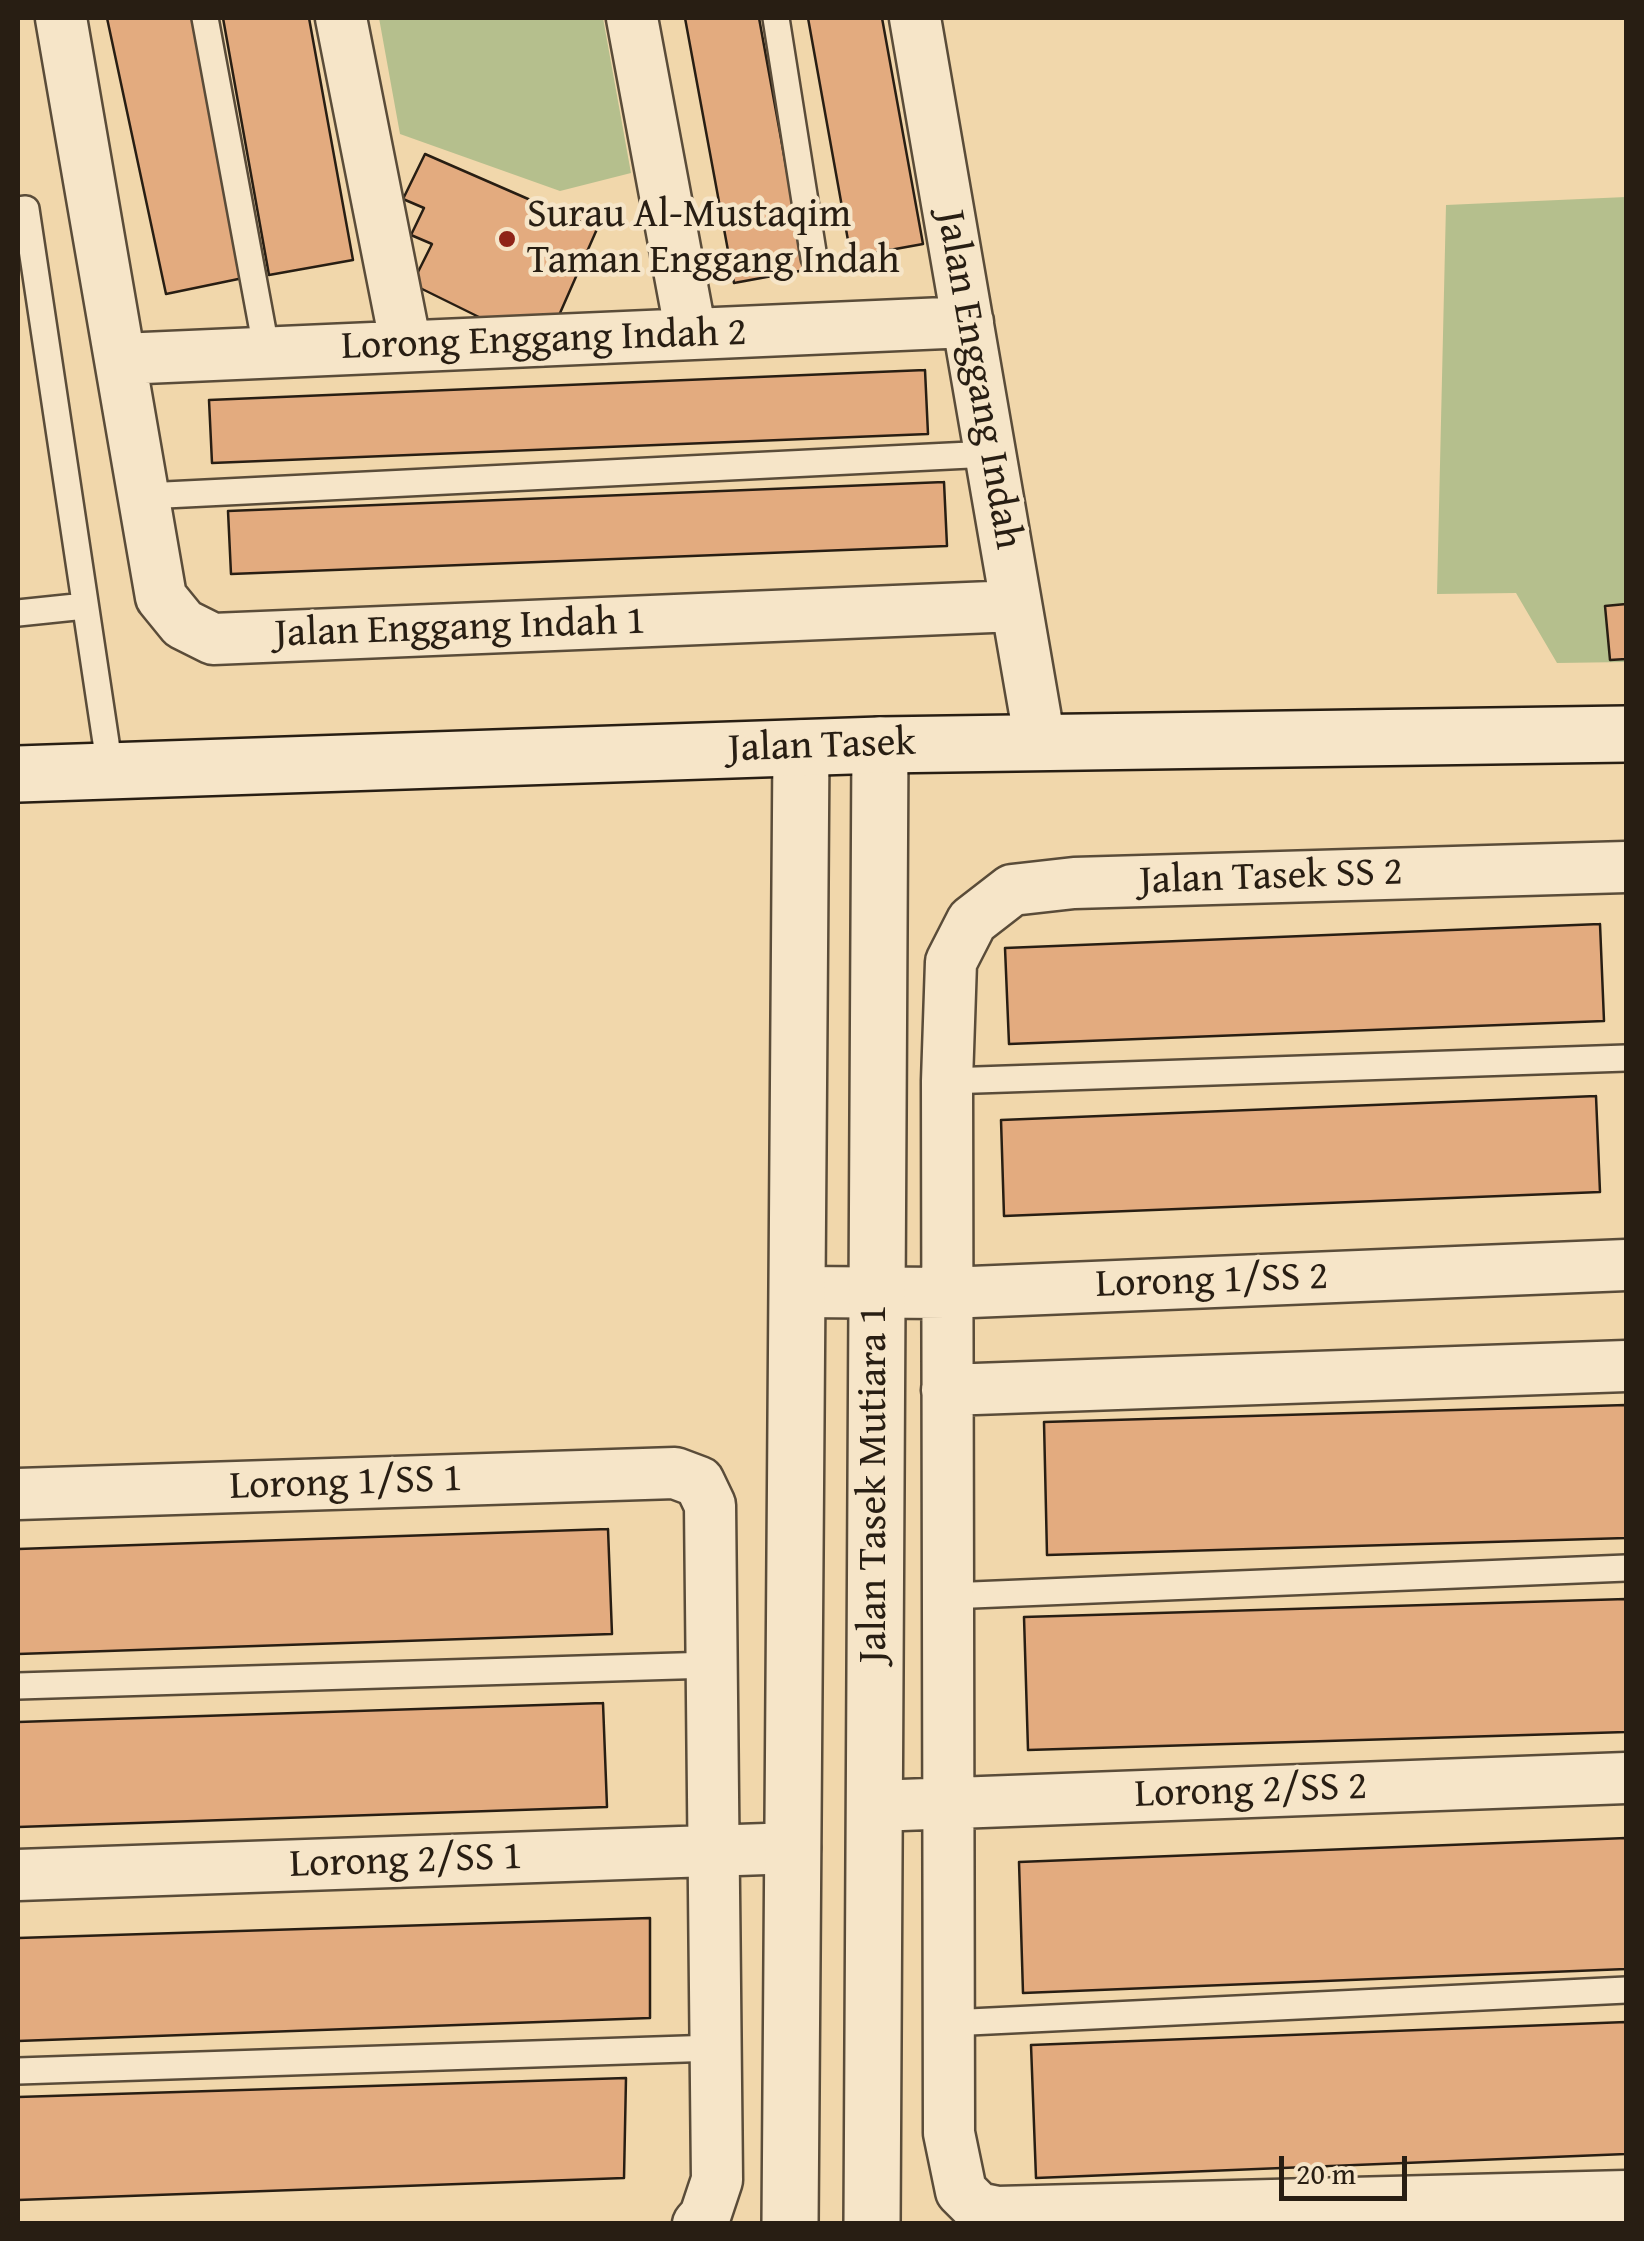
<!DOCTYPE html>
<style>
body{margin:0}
#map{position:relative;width:1644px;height:2241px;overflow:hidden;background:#f1d7ab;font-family:"Gentium Book Plus",serif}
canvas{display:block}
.frame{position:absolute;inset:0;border:20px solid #281e13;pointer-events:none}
.scale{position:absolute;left:1279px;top:2156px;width:128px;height:45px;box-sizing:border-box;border:5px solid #281e13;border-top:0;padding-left:12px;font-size:30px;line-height:35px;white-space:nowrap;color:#281e13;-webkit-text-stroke:8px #f6e5c8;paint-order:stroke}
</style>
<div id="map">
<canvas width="1644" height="2241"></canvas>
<div class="frame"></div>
<div class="scale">20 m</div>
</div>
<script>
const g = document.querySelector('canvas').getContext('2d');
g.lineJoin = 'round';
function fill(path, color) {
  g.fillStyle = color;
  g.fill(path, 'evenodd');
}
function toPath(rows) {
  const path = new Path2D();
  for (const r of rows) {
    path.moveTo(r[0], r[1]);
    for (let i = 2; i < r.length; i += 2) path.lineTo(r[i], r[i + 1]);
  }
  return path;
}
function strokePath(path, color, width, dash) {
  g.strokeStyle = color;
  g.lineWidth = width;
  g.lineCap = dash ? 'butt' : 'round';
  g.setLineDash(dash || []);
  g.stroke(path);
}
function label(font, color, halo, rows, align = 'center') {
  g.font = font + ' "Gentium Book Plus",serif';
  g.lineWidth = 9;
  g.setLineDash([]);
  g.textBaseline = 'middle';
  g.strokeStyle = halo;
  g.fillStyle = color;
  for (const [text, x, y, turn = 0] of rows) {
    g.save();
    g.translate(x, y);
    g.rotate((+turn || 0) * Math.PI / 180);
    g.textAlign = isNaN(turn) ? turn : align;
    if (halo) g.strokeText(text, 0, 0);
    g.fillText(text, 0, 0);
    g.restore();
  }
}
const green = toPath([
 [379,18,603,18,631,173,560,191,400,134],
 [1626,197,1626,662,1557,663,1516,593,1437,594,1446,205]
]);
const building = toPath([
 [107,18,192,18,248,277,166,294,107,18],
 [223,18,309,18,353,260,269,275,223,18],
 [685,18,759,18,805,270,734,283,685,18],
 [808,18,882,18,923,244,851,257,808,18],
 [425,154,597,229,553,329,487,321,412,284,432,244,411,235,424,208,403,199,425,154],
 [925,370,928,434,212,463,209,400,925,370],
 [944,482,947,546,231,574,228,511,944,482],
 [1626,604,1626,659,1610,660,1605,606,1626,604],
 [1600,924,1604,1021,1009,1044,1005,948,1600,924],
 [1596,1096,1600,1192,1004,1216,1001,1120,1596,1096],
 [1626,1405,1626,1538,1047,1555,1044,1422,1626,1405],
 [608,1529,612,1634,18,1654,18,1549,608,1529],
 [1626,1599,1626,1732,1028,1750,1024,1617,1626,1599],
 [603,1703,607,1807,18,1827,18,1722,603,1703],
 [1626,1838,1626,1969,1023,1993,1019,1862,1626,1838],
 [650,1918,650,2018,18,2041,18,1938,650,1918],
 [1626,2022,1626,2154,1036,2178,1031,2045,1626,2022],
 [626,2078,624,2178,18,2200,18,2097,626,2078]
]);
const service = toPath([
 [205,18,267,353],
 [776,18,814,258],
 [18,210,26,209,110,769],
 [145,496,990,454],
 [18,613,85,606],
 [947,1081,1626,1058],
 [948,1596,1626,1568],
 [18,1686,711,1665],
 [949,2023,1626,1990],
 [18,2071,715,2048]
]);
const minor = toPath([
 [61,18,161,597,183,624,213,639,1016,606],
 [341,18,406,346],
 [632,18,691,334],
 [915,18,1040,742],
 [121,359,968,322],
 [1626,867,1074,883,1012,890,972,921,951,962,947,1081,949,2133,961,2191,978,2208,997,2212,1626,2196],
 [797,1292,947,1293,1626,1265],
 [947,1390,1626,1366],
 [18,1494,675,1473,699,1482,710,1505,717,2180,705,2216,698,2224],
 [875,1806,1626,1778],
 [18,1875,795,1848]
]);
const tertiary = toPath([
 [790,2224,801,748],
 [872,2224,880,745]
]);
const secondary = toPath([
 [18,774,880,745,1626,734]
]);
const markers = [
 [507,239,10,"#8f2418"]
];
const poiNames = [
 ["Surau Al-Mustaqim",527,216],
 ["Taman Enggang Indah",527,262]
];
const streetNames = [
 ["Lorong Enggang Indah 2",544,341,-2],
 ["Jalan Enggang Indah",978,380,80],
 ["Jalan Enggang Indah 1",460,629,-2],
 ["Jalan Tasek",822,747,-2],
 ["Jalan Tasek SS 2",1271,878,-2],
 ["Lorong 1/SS 2",1212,1282,-2],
 ["Lorong 1/SS 1",346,1484,-2],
 ["Jalan Tasek Mutiara 1",875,1484,-90],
 ["Lorong 2/SS 2",1251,1792,-2],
 ["Lorong 2/SS 1",406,1862,-2]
];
fill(green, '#b5bf8d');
fill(building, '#e3ab7f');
strokePath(building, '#281e13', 2.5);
strokePath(service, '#5a4c39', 30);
strokePath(minor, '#5a4c39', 55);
strokePath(tertiary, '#5a4c39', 60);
strokePath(secondary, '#281e13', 60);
strokePath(service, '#f6e5c8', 25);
strokePath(minor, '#f6e5c8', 50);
strokePath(tertiary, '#f6e5c8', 55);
strokePath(secondary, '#f6e5c8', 55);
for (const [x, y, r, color] of markers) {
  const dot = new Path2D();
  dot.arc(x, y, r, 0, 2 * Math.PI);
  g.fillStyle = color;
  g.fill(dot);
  strokePath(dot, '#f6e5c8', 4);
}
label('40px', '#281e13', '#f6e5c8', poiNames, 'left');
label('40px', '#281e13', '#f6e5c8', streetNames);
</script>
